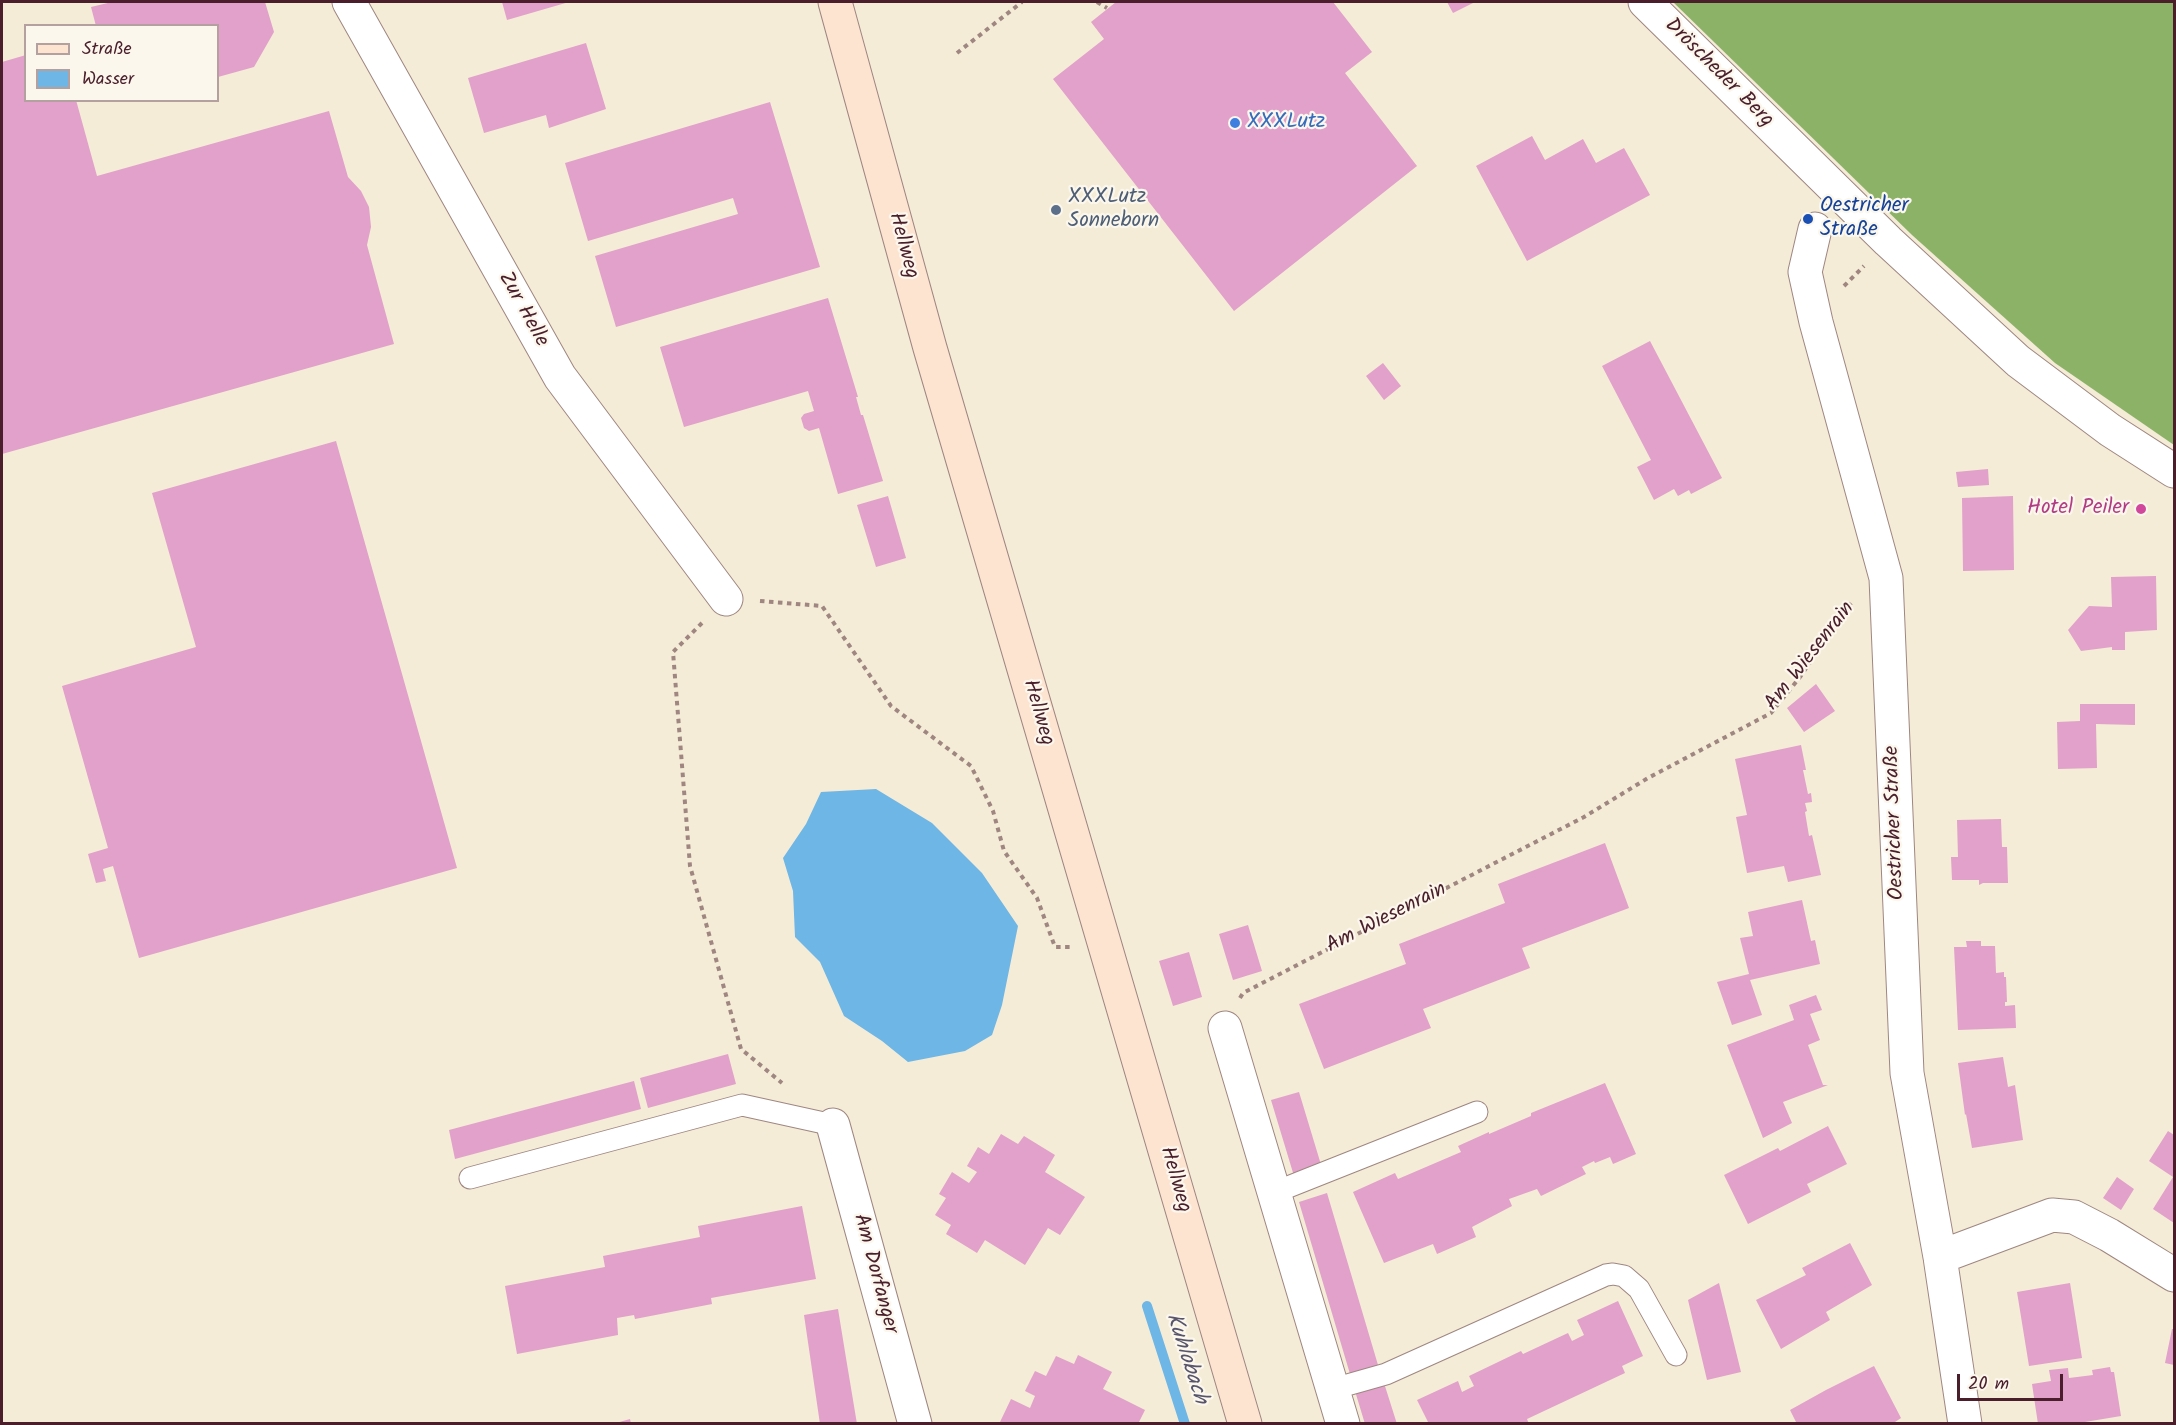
<!DOCTYPE html>
<meta charset="utf-8">
<style>
body{margin:0}
#map{position:relative;width:2176px;height:1425px;overflow:hidden;background:#f4ecd7;font-family:Kalam,sans-serif}
canvas{display:block}
.frame{position:absolute;inset:0;border:3px solid #4a1f2b;pointer-events:none}
.legend{position:absolute;left:24px;top:24px;width:195px;height:78px;box-sizing:border-box;background:#fbf7ec;border:2px solid #b4a19f;margin:0;padding:8px 10px;list-style:none;font-size:18px;color:#4a1f2b}
.legend li{display:flex;align-items:center;gap:12px;height:30px}
.legend b{width:30px;border:2px solid #b4a19f}
.scale{position:absolute;left:1957px;top:1374px;width:106px;height:27px;box-sizing:border-box;border:3px solid #4a1f2b;border-top:0;padding-left:8px;font-size:18px;line-height:21px;white-space:nowrap;color:#4a1f2b;-webkit-text-stroke:4px #fbf7ec;paint-order:stroke}
</style>
<div id="map">
<canvas width="2176" height="1425"></canvas>
<div class="frame"></div>
<ul class="legend">
<li><b style="height:8px;background:#fde4d1"></b>Straße</li>
<li><b style="height:16px;background:#6eb6e6"></b>Wasser</li>
</ul>
<div class="scale">20 m</div>
</div>
<script>
const g = document.querySelector('canvas').getContext('2d');
g.lineJoin = 'round';
function fill(path, color) {
  g.fillStyle = color;
  g.fill(path, 'evenodd');
}
function toPath(rows) {
  const path = new Path2D();
  for (const r of rows) {
    path.moveTo(r[0], r[1]);
    for (let i = 2; i < r.length; i += 2) path.lineTo(r[i], r[i + 1]);
  }
  return path;
}
function strokePath(path, color, width, dash) {
  g.strokeStyle = color;
  g.lineWidth = width;
  g.lineCap = dash ? 'butt' : 'round';
  g.setLineDash(dash || []);
  g.stroke(path);
}
function label(font, color, halo, rows, align = 'center') {
  g.font = font + ' Kalam,sans-serif';
  g.lineWidth = 4.5;
  g.setLineDash([]);
  g.textBaseline = 'middle';
  g.strokeStyle = halo;
  g.fillStyle = color;
  for (const [text, x, y, turn = 0] of rows) {
    g.save();
    g.translate(x, y);
    g.rotate((+turn || 0) * Math.PI / 180);
    g.textAlign = isNaN(turn) ? turn : align;
    if (halo) g.strokeText(text, 0, 0);
    g.fillText(text, 0, 0);
    g.restore();
  }
}
const forest = toPath([
 [1673,2,2174,2,2174,445,2055,363,1912,235]
]);
const water = toPath([
 [876,789,932,823,982,873,1018,926,1002,1005,992,1035,965,1051,908,1062,882,1041,844,1016,820,962,795,937,793,891,783,858,806,824,821,792]
]);
const stream = toPath([
 [1147,1306,1185,1424]
]);
const building = toPath([
 [112,2,265,2,274,32,254,67,218,77,218,26,96,26,91,7],
 [502,2,569,2,507,20],
 [1116,2,1333,2,1372,52,1345,73,1417,166,1234,311,1053,79,1104,39,1091,22],
 [1447,2,1475,2,1453,13],
 [586,43,606,109,549,128,546,115,484,133,468,78],
 [26,55,26,100,76,100,97,176,329,111,348,177,361,191,369,207,371,227,367,245,394,344,2,454,2,62],
 [770,102,820,267,616,327,595,256,738,214,733,198,588,241,565,163],
 [1532,136,1545,160,1583,139,1596,163,1624,148,1650,195,1527,261,1476,166],
 [828,298,858,397,856,397,861,415,863,415,883,481,838,494,819,428,809,431,804,428,801,418,804,414,814,411,808,391,684,427,660,347],
 [1650,341,1722,478,1691,494,1689,490,1678,496,1674,489,1654,500,1637,467,1651,460,1602,366],
 [1383,363,1401,386,1384,400,1366,376],
 [336,441,457,868,139,958,113,866,103,869,106,881,96,883,88,854,108,848,62,686,196,647,152,493],
 [1988,469,1989,485,1958,487,1956,472],
 [888,496,906,558,876,567,857,505],
 [2013,496,2014,570,1963,571,1962,498],
 [2156,576,2157,630,2125,632,2125,650,2112,650,2112,647,2081,651,2068,630,2089,606,2112,607,2111,577],
 [1816,684,1835,711,1804,732,1787,708],
 [2080,704,2135,704,2135,725,2096,724,2097,768,2058,769,2057,722,2080,721],
 [1801,745,1806,770,1803,770,1808,794,1811,793,1812,802,1805,803,1807,811,1805,812,1809,836,1812,835,1821,875,1788,882,1784,866,1747,873,1736,817,1747,815,1735,759],
 [2001,819,2002,847,2007,847,2008,883,1983,883,1979,885,1979,880,1952,880,1951,857,1958,857,1957,820],
 [1605,843,1629,908,1522,948,1530,968,1423,1009,1431,1028,1324,1069,1299,1004,1406,964,1399,944,1505,903,1498,884],
 [1802,900,1811,941,1815,940,1820,964,1750,980,1762,1015,1732,1025,1717,982,1749,974,1740,938,1753,936,1748,912],
 [1248,925,1262,971,1233,980,1219,934],
 [1966,941,1981,941,1981,946,1995,946,1996,973,2004,972,2004,977,2006,977,2007,1002,2005,1002,2005,1006,2015,1005,2016,1028,1958,1030,1954,947,1967,947],
 [1189,952,1202,997,1173,1006,1159,961],
 [1816,995,1822,1010,1810,1014,1820,1040,1808,1045,1823,1085,1828,1085,1783,1102,1792,1123,1763,1138,1727,1045,1794,1020,1789,1005],
 [728,1054,736,1084,648,1108,640,1078],
 [2003,1057,2008,1087,2015,1085,2023,1140,1972,1148,1966,1114,1965,1115,1958,1063],
 [634,1081,641,1109,455,1159,449,1130],
 [1605,1083,1636,1154,1613,1164,1610,1157,1595,1163,1594,1161,1582,1167,1586,1174,1541,1196,1537,1189,1509,1199,1512,1206,1472,1227,1476,1237,1437,1254,1433,1244,1384,1263,1353,1192,1395,1173,1398,1179,1461,1152,1458,1146,1489,1132,1489,1134,1531,1116,1531,1113],
 [1299,1092,1322,1168,1294,1176,1271,1100],
 [1828,1126,1847,1164,1807,1184,1811,1192,1748,1224,1724,1175,1778,1148,1780,1151],
 [2168,1131,2174,1135,2174,1223,2153,1209,2173,1177,2149,1161],
 [1001,1134,1018,1144,1024,1136,1055,1155,1045,1172,1085,1197,1060,1235,1048,1228,1025,1265,985,1240,977,1253,946,1234,951,1225,935,1215,946,1198,939,1194,952,1172,969,1183,977,1172,967,1166,978,1147,989,1154],
 [2117,1177,2134,1189,2121,1210,2103,1198],
 [1327,1193,1378,1365,1350,1374,1299,1202],
 [802,1206,816,1279,711,1298,712,1304,635,1319,634,1315,617,1318,618,1335,517,1354,505,1286,605,1267,603,1256,700,1237,698,1226],
 [1850,1243,1872,1285,1826,1312,1830,1320,1781,1349,1756,1300,1806,1275,1802,1268],
 [1719,1283,1741,1372,1707,1380,1688,1300],
 [2070,1283,2082,1358,2029,1366,2017,1292],
 [1618,1301,1643,1356,1622,1366,1625,1373,1527,1419,1529,1424,1429,1424,1417,1400,1458,1381,1462,1392,1474,1386,1469,1376,1521,1351,1523,1354,1568,1333,1572,1341,1584,1335,1577,1320],
 [838,1309,846,1358,857,1424,820,1424,804,1315],
 [2172,1329,2174,1329,2174,1365,2165,1363],
 [1078,1355,1112,1372,1103,1389,1145,1410,1138,1424,1000,1422,1011,1399,1030,1408,1035,1396,1025,1391,1035,1371,1046,1376,1056,1356,1074,1364],
 [1874,1366,1901,1418,1892,1424,1797,1424,1790,1410,1826,1390],
 [2110,1367,2111,1372,2114,1372,2121,1416,2073,1424,2038,1424,2032,1384,2051,1381,2049,1370,2068,1368,2069,1378,2093,1375,2092,1370],
 [1384,1383,1397,1424,1365,1424,1355,1391],
 [630,1419,631,1424,616,1424,616,1423]
]);
const path = toPath([
 [1097,2,1107,8],
 [957,53,1022,2],
 [1844,286,1864,266],
 [760,601,822,606,891,706,971,766,993,811,1004,851,1037,898,1055,947,1070,947],
 [702,623,673,652,690,866,741,1049,782,1083],
 [1240,998,1243,993,1584,817,1648,778,1771,713,1800,677,1851,603]
]);
const lane = toPath([
 [470,1178,742,1105,833,1125],
 [1273,1193,1477,1112],
 [1333,1389,1386,1374,1606,1275,1613,1274,1624,1276,1639,1289,1676,1355]
]);
const street = toPath([
 [349,2,560,377,726,599],
 [1645,2,1888,241,2018,361,2110,430,2174,471],
 [1815,229,1805,272,1816,322,1886,578,1907,1073,1940,1257,1965,1424],
 [1225,1028,1343,1424],
 [833,1125,915,1424],
 [1940,1257,2052,1215,2074,1217,2109,1235,2174,1275]
]);
const secondary = toPath([
 [835,2,930,348,1245,1424]
]);
const markers = [
 [1235,123,6,"#3f7fe0"],
 [1056,210,6,"#5c6f8a"],
 [1808,219,6,"#1a4fb4"],
 [2141,509,6,"#d1479c"]
];
const streetNames = [
 ["Dröscheder Berg",1718,74,45],
 ["Hellweg",902,246,75],
 ["Zur Helle",522,310,61],
 ["Am Wiesenrain",1811,657,-52],
 ["Hellweg",1037,713,74],
 ["Oestricher Straße",1896,823,-92],
 ["Am Wiesenrain",1387,919,-27],
 ["Hellweg",1174,1180,74],
 ["Am Dorfanger",874,1274,75]
];
const shopNames = [
 ["XXXLutz",1247,123]
];
const serviceNames = [
 ["XXXLutz",1068,198],
 ["Sonneborn",1068,222]
];
const transitNames = [
 ["Oestricher",1820,207],
 ["Straße",1820,231]
];
const hotelNames = [
 ["Hotel Peiler",2129,509]
];
const waterNames = [
 ["Kuhlobach",1185,1359,72]
];
fill(forest, '#8cb268');
fill(water, '#6eb6e6');
strokePath(stream, '#6eb6e6', 10);
fill(building, '#e1a1ca');
strokePath(lane, '#9f8681', 23);
strokePath(street, '#9f8681', 35);
strokePath(secondary, '#9f8681', 35);
strokePath(path, '#9f8681', 4, [4.5, 4.5]);
strokePath(lane, '#fff', 21);
strokePath(street, '#fff', 33);
strokePath(secondary, '#fde4d1', 33);
for (const [x, y, r, color] of markers) {
  const dot = new Path2D();
  dot.arc(x, y, r, 0, 2 * Math.PI);
  g.fillStyle = color;
  g.fill(dot);
  strokePath(dot, '#fbf7ec', 2);
}
label('21px', '#4a1f2b', '#fbf7ec', streetNames);
label('21px', '#366cbe', '#fbf7ec', shopNames, 'left');
label('21px', '#4e5e75', '#fbf7ec', serviceNames, 'left');
label('21px', '#164399', '#fbf7ec', transitNames, 'left');
label('21px', '#b23c85', '#fbf7ec', hotelNames, 'right');
label('italic 22px', '#57546c', '#fbf7ec', waterNames);
</script>
